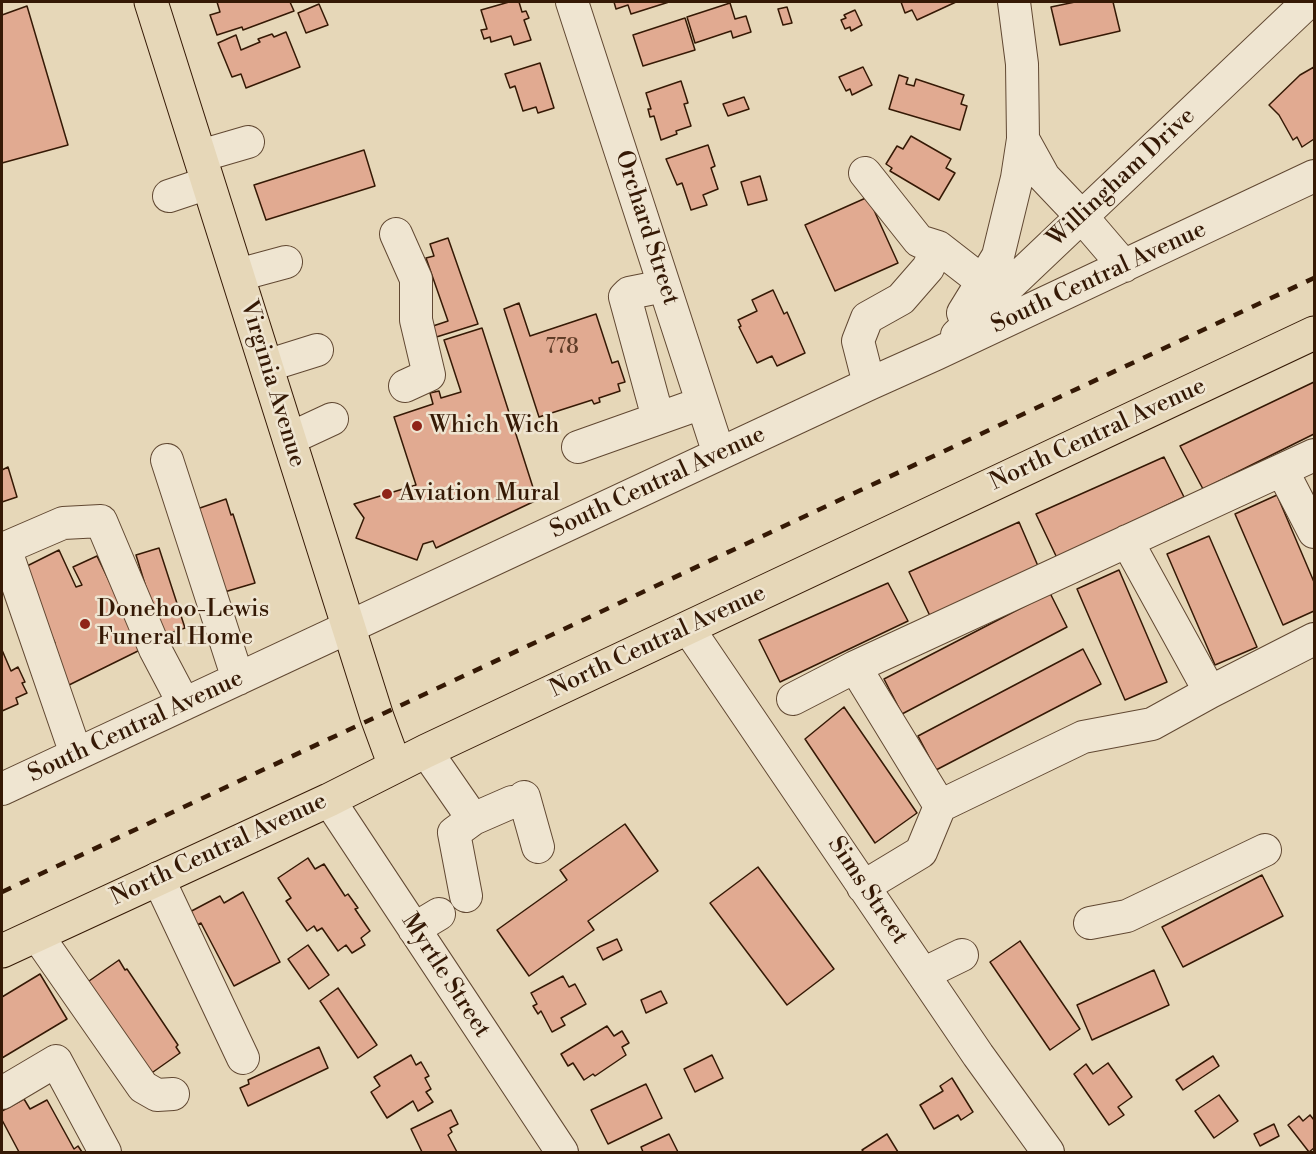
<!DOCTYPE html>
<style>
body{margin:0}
#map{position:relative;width:1316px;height:1154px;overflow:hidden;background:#e6d7b8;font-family:"Libre Bodoni",serif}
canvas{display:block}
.frame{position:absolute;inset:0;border:3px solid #351905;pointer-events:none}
</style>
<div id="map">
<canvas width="1316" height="1154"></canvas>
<div class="frame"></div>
</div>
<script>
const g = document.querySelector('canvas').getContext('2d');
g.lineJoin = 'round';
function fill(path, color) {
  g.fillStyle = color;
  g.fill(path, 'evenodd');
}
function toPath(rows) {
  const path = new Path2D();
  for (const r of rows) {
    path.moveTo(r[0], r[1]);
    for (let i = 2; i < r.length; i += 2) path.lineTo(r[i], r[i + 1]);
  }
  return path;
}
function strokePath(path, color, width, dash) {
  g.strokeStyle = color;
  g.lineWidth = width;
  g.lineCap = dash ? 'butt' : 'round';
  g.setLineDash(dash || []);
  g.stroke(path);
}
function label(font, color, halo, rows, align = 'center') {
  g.font = font + ' "Libre Bodoni",serif';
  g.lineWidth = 5;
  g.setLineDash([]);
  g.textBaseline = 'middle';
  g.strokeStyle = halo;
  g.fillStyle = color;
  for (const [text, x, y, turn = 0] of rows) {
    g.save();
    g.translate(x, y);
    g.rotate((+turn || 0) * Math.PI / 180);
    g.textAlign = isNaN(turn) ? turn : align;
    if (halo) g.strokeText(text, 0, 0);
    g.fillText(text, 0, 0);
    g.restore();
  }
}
const building = toPath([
 [217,2,290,2,294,11,243,30,242,27,217,35,210,15,220,12,217,2],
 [509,2,519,2,522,12,526,11,529,18,524,20,531,40,514,45,511,36,491,42,490,37,484,39,481,30,487,29,481,10,509,2],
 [614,2,669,2,631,14,628,5,616,9,614,2],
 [901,2,956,2,917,20,912,10,905,13,901,2],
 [1075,2,1113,2,1120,31,1060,45,1051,7,1075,2],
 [730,3,735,19,746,16,751,32,733,38,731,31,695,43,687,17,730,3],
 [319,4,328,25,306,33,298,13,319,4],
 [27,6,68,145,2,163,2,15,27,6],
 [787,7,792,23,783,25,778,9,787,7],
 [855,10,862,25,851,31,850,27,845,29,841,20,846,18,844,15,855,10],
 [685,18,695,50,643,66,633,35,685,18],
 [286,32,300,67,246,88,241,74,232,77,218,43,236,35,241,50,260,42,258,39,272,34,274,37,286,32],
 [540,63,554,108,538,113,536,107,523,111,515,86,510,88,505,74,540,63],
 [863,67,872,85,852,95,850,89,846,91,839,77,863,67],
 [1314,67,1314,139,1302,147,1297,137,1293,140,1279,115,1269,105,1300,75,1314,67],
 [899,75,908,78,906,84,914,86,916,79,964,95,961,104,967,106,960,130,889,109,899,75],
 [681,81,688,103,684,104,691,126,676,131,677,134,661,140,654,116,650,117,648,109,651,109,646,93,681,81],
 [744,97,749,109,728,116,723,104,744,97],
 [911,136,951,159,946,168,955,173,939,200,890,171,892,168,886,164,897,146,903,149,911,136],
 [708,145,715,166,711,168,718,189,703,195,707,205,691,210,682,183,677,185,666,159,708,145],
 [364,150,375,186,266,220,254,185,364,150],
 [760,176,767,200,748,205,741,182,760,176],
 [868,197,898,263,835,291,805,225,868,197],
 [448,238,478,324,430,339,427,328,448,321,426,258,434,256,430,244,448,238],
 [773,290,784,314,787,312,805,353,777,366,772,356,757,363,739,327,741,326,738,320,757,311,752,300,773,290],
 [519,303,530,336,596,314,612,363,618,361,625,382,618,384,620,391,599,398,600,402,594,404,592,400,539,417,504,309,519,303],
 [482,328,537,500,436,548,433,541,423,544,417,560,356,538,364,518,354,504,416,485,394,417,433,404,430,393,439,391,441,398,461,392,444,340,482,328],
 [1314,382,1314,434,1203,489,1180,446,1314,382],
 [1164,457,1184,497,1057,558,1036,514,1164,457],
 [8,467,17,497,2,502,2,470,8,467],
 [1277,495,1314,582,1314,611,1283,625,1235,514,1277,495],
 [226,499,231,515,233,514,255,583,221,593,197,509,226,499],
 [1019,522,1038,566,931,618,909,572,1019,522],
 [1209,536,1257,647,1215,665,1167,554,1209,536],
 [159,548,185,628,161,636,136,555,159,548],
 [59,550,76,587,82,585,73,567,97,556,142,649,67,686,48,646,55,643,21,569,59,550],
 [1119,570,1167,682,1125,700,1077,589,1119,570],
 [888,583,908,621,780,682,759,640,888,583],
 [1050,593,1067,627,902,714,884,679,1050,593],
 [1083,649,1101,684,936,770,918,736,1083,649],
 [2,650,11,671,18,667,25,682,22,683,27,693,16,698,18,704,2,711,2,650],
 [844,707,917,813,875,843,805,739,844,707],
 [625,824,658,871,588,921,594,930,529,976,497,930,567,880,560,870,625,824],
 [308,858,315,869,324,864,345,896,348,894,358,908,355,909,370,931,361,938,365,945,352,953,346,945,338,951,322,928,317,931,314,926,307,931,286,901,291,898,278,878,308,858],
 [758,867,834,969,787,1005,710,903,758,867],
 [1262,875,1283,916,1183,967,1162,927,1262,875],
 [243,892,280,962,234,986,201,923,191,928,184,915,220,896,224,903,243,892],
 [617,939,622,950,603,960,597,948,617,939],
 [1020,941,1080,1029,1050,1050,990,962,1020,941],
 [308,945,329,975,309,989,288,959,308,945],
 [119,960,125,970,127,969,178,1045,176,1047,180,1053,146,1077,79,988,119,960],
 [1154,970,1169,1005,1092,1040,1077,1005,1154,970],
 [40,974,67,1019,2,1058,2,997,40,974],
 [563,976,569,987,575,984,586,1004,561,1018,565,1025,552,1032,541,1011,538,1014,533,1006,537,1004,531,993,563,976],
 [338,988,377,1045,358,1058,320,1001,338,988],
 [661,991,667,1003,646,1013,641,1000,661,991],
 [607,1026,614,1036,622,1031,629,1043,622,1047,626,1055,595,1076,593,1074,584,1080,573,1063,568,1066,561,1054,607,1026],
 [319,1047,328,1068,248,1106,240,1088,249,1084,248,1080,319,1047],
 [411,1055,416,1065,421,1062,429,1076,425,1078,431,1089,426,1092,433,1102,418,1111,413,1101,387,1118,371,1092,380,1086,374,1077,411,1055],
 [712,1055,723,1078,695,1092,684,1069,712,1055],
 [1213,1056,1219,1066,1183,1090,1176,1080,1213,1056],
 [1108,1063,1132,1097,1118,1107,1124,1115,1109,1125,1074,1074,1086,1064,1093,1074,1108,1063],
 [952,1078,973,1112,961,1120,958,1115,934,1129,920,1105,943,1091,940,1086,952,1078],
 [646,1084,662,1118,608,1144,591,1110,646,1084],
 [1219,1095,1238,1121,1214,1138,1195,1111,1219,1095],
 [24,1099,30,1109,47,1100,74,1149,78,1146,82,1152,19,1152,2,1120,2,1111,24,1099],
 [451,1110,458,1124,450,1128,452,1132,448,1135,457,1152,422,1152,411,1129,451,1110],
 [1310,1115,1314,1120,1314,1148,1309,1152,1288,1125,1299,1116,1303,1121,1310,1115],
 [1274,1124,1279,1136,1260,1146,1254,1134,1274,1124],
 [669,1134,678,1152,643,1152,641,1147,669,1134],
 [887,1134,898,1152,864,1152,862,1150,887,1134]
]);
const minor = toPath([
 [572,2,719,454],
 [1023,139,1044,177,1082,217,1124,266],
 [200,156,248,142],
 [865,173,919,241,938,247],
 [169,196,208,183],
 [396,234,416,279,416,320,429,375,405,386],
 [238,275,286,262],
 [963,313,998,256,1017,178,1023,139,1022,64,1014,2],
 [957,335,1308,2],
 [266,366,317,350],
 [869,384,858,341,867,318,901,299,928,268,938,247,983,282],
 [658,418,625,297,629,293,664,286],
 [289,439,332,419],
 [578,447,702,403],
 [167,460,238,679],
 [1282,470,1314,532],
 [1127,541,1210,692],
 [688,628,978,1055,1048,1152],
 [793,699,855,667],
 [426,751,473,819,512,802],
 [76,754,5,548,63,523,101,521,155,649,184,704],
 [2,789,869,384,936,354,1314,176],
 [524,797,538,847],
 [329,800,562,1152],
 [940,806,855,667,1314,455],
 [158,878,243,1058],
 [863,887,921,852,940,806,1083,737,1152,724,1210,692,1314,639],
 [466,896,454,833,473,819],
 [1090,923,1127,916,1265,850],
 [414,929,439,914],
 [37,935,143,1087,157,1095,173,1094],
 [923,974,962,955],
 [2,1093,56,1061,105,1152]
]);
const major = toPath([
 [151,2,377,717,395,766],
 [2,951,329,800,426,751,1314,333]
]);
const rail = toPath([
 [2,892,1314,278]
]);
const markers = [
 [417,426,6,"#8f2418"],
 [387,494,6,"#8f2418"],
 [85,624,6,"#8f2418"]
];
const numberNames = [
 ["778",562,348]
];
const streetNames = [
 ["Willingham Drive",1122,178,-43],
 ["Orchard Street",646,228,72],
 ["South Central Avenue",1099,278,-25],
 ["Virginia Avenue",272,384,73],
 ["North Central Avenue",1098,435,-25],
 ["South Central Avenue",658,483,-25],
 ["North Central Avenue",658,642,-25],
 ["South Central Avenue",136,727,-25],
 ["North Central Avenue",219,850,-25],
 ["Sims Street",867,891,56],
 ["Myrtle Street",445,976,57]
];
const poiNames = [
 ["Which Wich",429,426],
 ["Aviation Mural",399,494],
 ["Donehoo-Lewis",97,610],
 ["Funeral Home",97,638]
];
fill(building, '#e1aa91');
strokePath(building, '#351905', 1.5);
strokePath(minor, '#614832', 34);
strokePath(major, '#351905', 35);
strokePath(minor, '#efe5d1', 32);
strokePath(major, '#e6d7b8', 33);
strokePath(rail, '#351905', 4.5, [10, 10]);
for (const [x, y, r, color] of markers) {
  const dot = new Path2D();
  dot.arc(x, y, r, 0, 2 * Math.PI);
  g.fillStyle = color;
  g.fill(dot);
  strokePath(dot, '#efe5d1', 2);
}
label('21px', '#603d28', null, numberNames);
label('24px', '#351905', '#efe5d1', streetNames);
label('24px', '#351905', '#efe5d1', poiNames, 'left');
</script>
